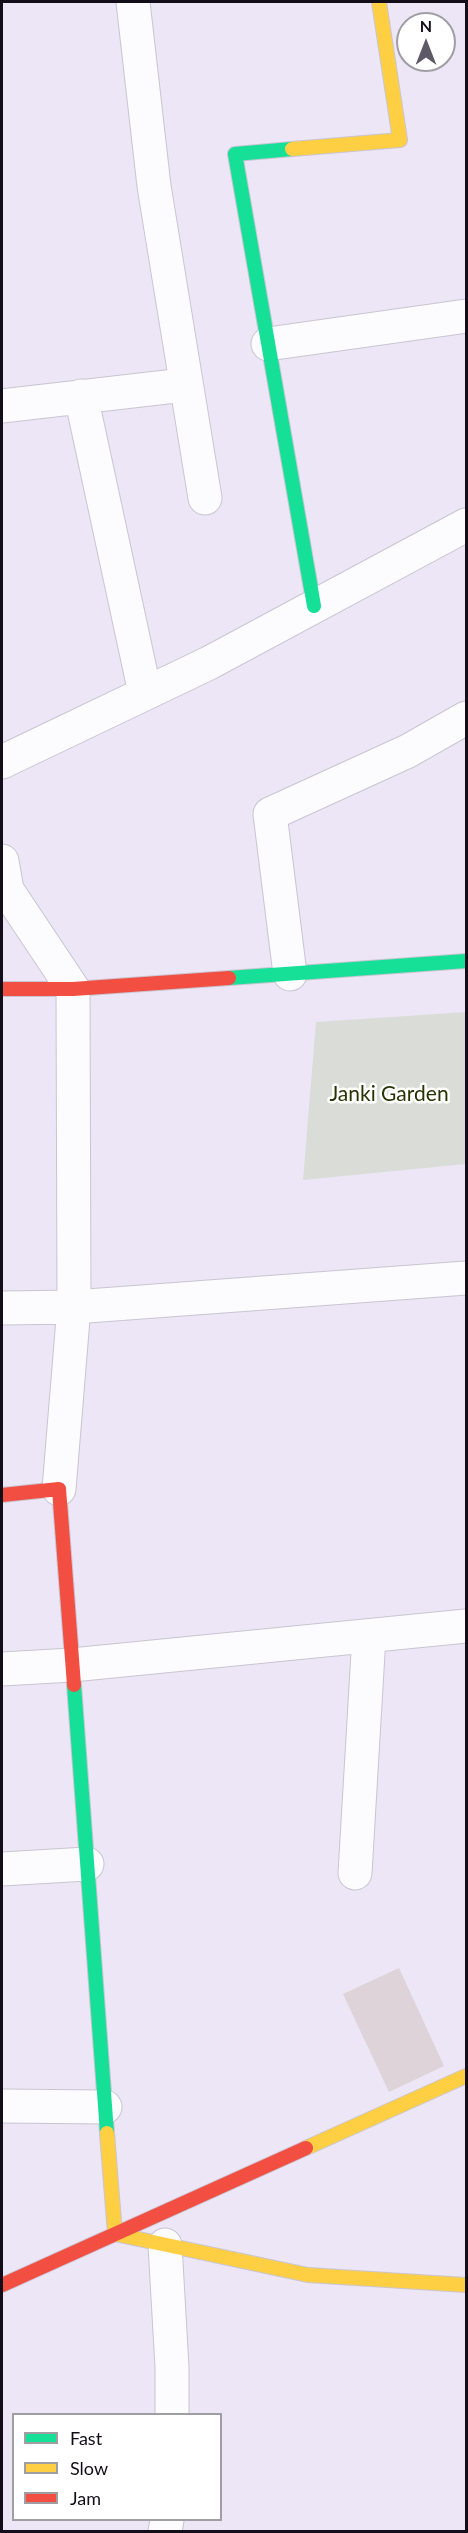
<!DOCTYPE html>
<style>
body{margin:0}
#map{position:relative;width:468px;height:2533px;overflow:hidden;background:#ece6f6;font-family:Lato,sans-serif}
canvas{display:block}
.frame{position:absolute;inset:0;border:3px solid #120d19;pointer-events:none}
.legend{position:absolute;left:12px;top:2413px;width:210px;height:108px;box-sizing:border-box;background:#fff;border:2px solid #a09ea3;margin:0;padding:8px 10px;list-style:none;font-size:18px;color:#120d19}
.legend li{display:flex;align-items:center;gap:12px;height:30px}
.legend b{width:30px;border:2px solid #a09ea3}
.north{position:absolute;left:396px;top:12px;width:60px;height:60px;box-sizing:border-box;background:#fff;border:2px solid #a09ea3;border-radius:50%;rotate:0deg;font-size:16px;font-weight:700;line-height:24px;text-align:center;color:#120d19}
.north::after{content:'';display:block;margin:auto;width:21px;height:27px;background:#5e5966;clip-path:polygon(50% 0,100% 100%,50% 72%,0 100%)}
</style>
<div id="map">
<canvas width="468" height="2533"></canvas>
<div class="frame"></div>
<ul class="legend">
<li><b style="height:8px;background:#16e098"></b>Fast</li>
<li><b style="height:8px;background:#ffcf43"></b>Slow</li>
<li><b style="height:8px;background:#f24e42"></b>Jam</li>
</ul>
<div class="north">N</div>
</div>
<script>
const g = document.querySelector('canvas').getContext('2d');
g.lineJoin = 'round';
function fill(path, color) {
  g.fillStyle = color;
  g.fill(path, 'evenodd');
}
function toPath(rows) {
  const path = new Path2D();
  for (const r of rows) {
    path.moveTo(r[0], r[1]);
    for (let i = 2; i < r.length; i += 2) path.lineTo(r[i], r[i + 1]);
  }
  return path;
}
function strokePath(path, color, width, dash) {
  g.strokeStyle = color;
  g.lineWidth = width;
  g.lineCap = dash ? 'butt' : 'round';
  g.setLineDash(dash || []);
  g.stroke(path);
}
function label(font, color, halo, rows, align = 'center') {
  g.font = font + ' Lato,sans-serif';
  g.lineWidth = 5;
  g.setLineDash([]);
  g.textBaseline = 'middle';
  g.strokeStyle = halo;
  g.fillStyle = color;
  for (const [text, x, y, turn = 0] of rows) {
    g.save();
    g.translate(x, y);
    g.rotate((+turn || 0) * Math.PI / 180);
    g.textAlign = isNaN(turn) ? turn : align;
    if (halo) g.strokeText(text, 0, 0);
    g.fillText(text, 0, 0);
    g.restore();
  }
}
const green = toPath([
 [466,1012,466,1164,303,1180,316,1022]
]);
const building = toPath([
 [399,1968,444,2066,389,2092,343,1994]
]);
const street = toPath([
 [133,2,154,186,205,498],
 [268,344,466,316],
 [81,396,145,693],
 [2,406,184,385,186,382],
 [2,762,209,663,466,525],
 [2,861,7,890,73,989,74,1307,59,1489],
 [290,974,270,814,408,751,466,718],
 [2,1308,74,1307,466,1278],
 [2,1669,72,1665,466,1626],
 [2,1869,87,1864],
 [355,1873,369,1636],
 [2,2106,105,2107],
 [165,2245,172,2367,172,2414],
 [165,2532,167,2520]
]);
const fast = toPath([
 [292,149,235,154,314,606],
 [229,978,466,961],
 [74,1685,107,2133]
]);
const slow = toPath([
 [292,149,400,140,379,2],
 [107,2133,115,2234,308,2275,466,2285],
 [306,2148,466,2076]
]);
const jam = toPath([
 [2,989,73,989,229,978],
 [2,1495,59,1489,74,1685],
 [2,2285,306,2148]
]);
const parkNames = [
 ["Janki Garden",389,1094]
];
fill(green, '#daddd7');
fill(building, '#ddd3d8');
strokePath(street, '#c9c5d2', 35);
strokePath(fast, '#c9c5d2', 16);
strokePath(slow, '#c9c5d2', 16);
strokePath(jam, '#c9c5d2', 16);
strokePath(street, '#fcfbfe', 33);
strokePath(fast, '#16e098', 14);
strokePath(slow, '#ffcf43', 14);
strokePath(jam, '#f24e42', 14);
label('21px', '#263503', '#fff', parkNames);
</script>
